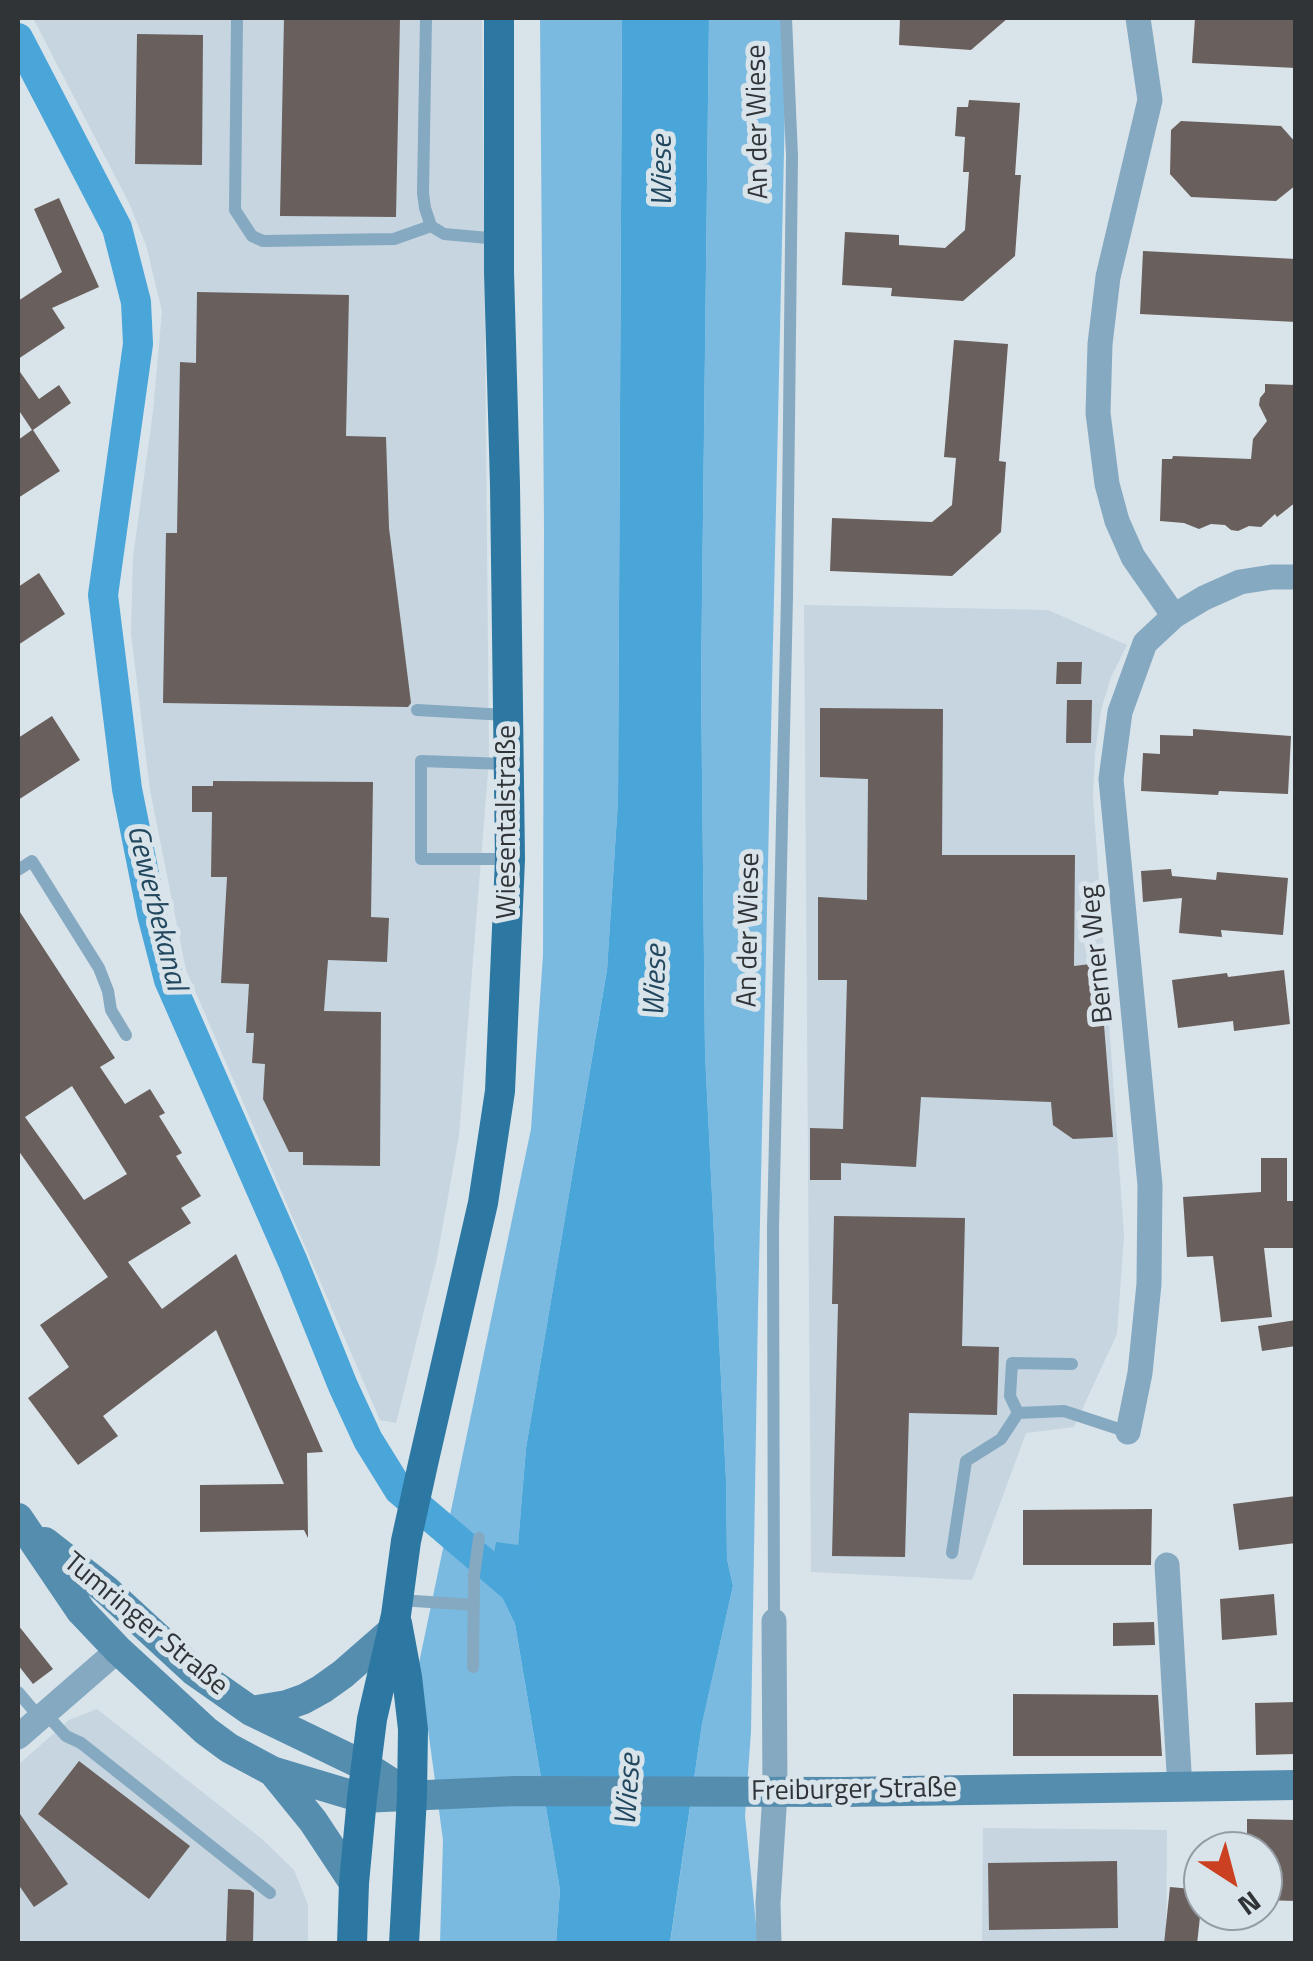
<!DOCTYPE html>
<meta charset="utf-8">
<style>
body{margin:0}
#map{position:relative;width:1313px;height:1961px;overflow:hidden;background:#d9e3ea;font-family:"Titillium Web",sans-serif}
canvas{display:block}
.frame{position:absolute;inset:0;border:20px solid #303437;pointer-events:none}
.north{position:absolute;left:1183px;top:1831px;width:100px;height:100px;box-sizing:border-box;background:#d9e3ea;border:2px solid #959da2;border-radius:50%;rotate:144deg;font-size:28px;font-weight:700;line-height:40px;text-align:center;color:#303437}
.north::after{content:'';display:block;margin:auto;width:35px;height:45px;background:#ca4020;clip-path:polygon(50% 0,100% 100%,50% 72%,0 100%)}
</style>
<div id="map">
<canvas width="1313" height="1961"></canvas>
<div class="frame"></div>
<div class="north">N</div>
</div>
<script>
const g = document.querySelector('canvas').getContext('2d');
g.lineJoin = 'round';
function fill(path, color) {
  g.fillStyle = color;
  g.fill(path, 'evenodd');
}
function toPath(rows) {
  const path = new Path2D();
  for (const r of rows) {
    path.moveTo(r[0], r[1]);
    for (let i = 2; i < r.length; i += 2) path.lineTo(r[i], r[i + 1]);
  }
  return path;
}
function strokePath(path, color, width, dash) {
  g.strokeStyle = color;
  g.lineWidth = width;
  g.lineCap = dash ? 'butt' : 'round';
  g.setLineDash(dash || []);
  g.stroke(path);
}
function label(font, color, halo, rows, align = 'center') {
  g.font = font + ' "Titillium Web",sans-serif';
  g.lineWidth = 10;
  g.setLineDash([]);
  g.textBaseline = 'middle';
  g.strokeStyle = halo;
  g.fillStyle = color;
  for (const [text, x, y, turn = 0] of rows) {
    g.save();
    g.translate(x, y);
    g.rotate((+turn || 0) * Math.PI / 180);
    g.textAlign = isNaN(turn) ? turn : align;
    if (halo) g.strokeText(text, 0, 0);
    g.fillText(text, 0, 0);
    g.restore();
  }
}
const built = toPath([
 [33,18,482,18,489,759,459,1135,437,1258,396,1423,380,1420,186,970,150,790,131,633,133,557,153,412,162,311,146,245,129,203],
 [804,605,1048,610,1127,645,1111,677,1101,710,1095,753,1093,797,1124,1235,1117,1334,1074,1427,1026,1433,972,1580,811,1572],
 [97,1709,262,1839,294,1870,308,1905,308,1943,18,1943,18,1765,69,1720],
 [983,1828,1167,1830,1166,1943,982,1944]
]);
const green = toPath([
 [540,18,622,18,618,801,607,970,526,1448,518,1546,499,1591,515,1624,560,1890,556,1943,440,1943,443,1840,419,1663,531,1129,543,955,544,528],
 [709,18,787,18,758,1310,751,1731,745,1816,758,1943,670,1944,702,1724,733,1586,727,1559,726,1480,705,1053,701,681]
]);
const water = toPath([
 [622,18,709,18,701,681,705,1053,726,1480,727,1559,733,1586,702,1724,670,1943,556,1943,560,1890,515,1624,499,1591,489,1584,496,1542,518,1545,526,1448,607,970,618,801]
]);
const canal = toPath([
 [18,38,117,228,136,302,138,344,103,595,127,789,152,914,169,980,293,1262,343,1386,368,1440,399,1490,520,1593]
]);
const building = toPath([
 [284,18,400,18,396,217,280,216],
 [900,18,1008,18,971,50,899,45],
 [1195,18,1296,18,1296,68,1192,63],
 [137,34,203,35,202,165,135,164],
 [969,100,1020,103,1015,175,1021,175,1015,256,963,301,891,296,892,288,842,285,845,232,899,235,899,245,945,248,965,230,969,172,963,172,965,137,955,136,957,107,968,107],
 [1181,121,1281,126,1296,143,1296,185,1276,201,1191,197,1170,174,1171,130],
 [59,198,99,287,52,308,65,328,18,359,18,301,62,272,34,209],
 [1143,251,1296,259,1296,322,1140,314],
 [197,292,349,295,346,436,386,437,389,528,411,703,408,707,163,703,166,533,177,533,180,362,196,363],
 [954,340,1008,344,999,461,1006,462,1001,532,952,576,830,571,832,518,932,522,952,505,956,458,944,457],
 [18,369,39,399,59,385,71,403,33,430,60,471,18,498,18,440,32,430,18,409],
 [1265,384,1296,385,1296,502,1277,517,1275,514,1261,527,1249,526,1238,531,1231,530,1225,525,1211,524,1199,529,1184,523,1160,521,1162,459,1172,459,1173,456,1251,459,1253,439,1267,421,1259,405,1260,398,1265,392],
 [39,573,65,614,18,645,18,587],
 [1057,662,1082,662,1081,684,1056,684],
 [1067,700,1092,700,1091,743,1066,743],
 [820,708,943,709,942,855,1075,855,1074,966,1099,963,1113,1137,1073,1139,1053,1125,1051,1102,921,1097,916,1167,841,1163,841,1180,810,1180,810,1128,843,1129,847,980,818,980,818,897,867,900,868,779,820,777],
 [52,716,80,760,18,800,18,738],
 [1193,729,1291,736,1288,794,1219,791,1218,795,1141,791,1143,753,1160,754,1160,735,1193,736],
 [213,781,373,782,371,917,389,918,387,962,328,960,324,1011,381,1012,380,1166,303,1165,303,1152,289,1152,263,1099,265,1064,252,1063,254,1033,246,1033,249,984,221,983,227,877,211,877,212,812,192,812,192,786,213,786],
 [1171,869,1172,876,1216,880,1217,872,1288,878,1283,935,1221,930,1222,937,1179,933,1182,898,1143,902,1141,871],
 [18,909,115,1058,100,1067,125,1104,150,1089,165,1113,159,1116,182,1153,176,1156,201,1196,181,1208,191,1223,128,1262,162,1309,236,1254,323,1452,307,1453,308,1538,304,1530,200,1532,200,1485,284,1484,216,1330,103,1416,118,1436,78,1465,28,1398,69,1367,40,1325,108,1277,18,1150],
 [72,1086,127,1174,84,1200,25,1117],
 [1284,970,1290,1024,1234,1031,1233,1021,1178,1028,1172,980,1227,973,1228,977],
 [1261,1158,1287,1158,1287,1201,1296,1201,1296,1248,1264,1248,1272,1317,1221,1322,1213,1256,1187,1257,1183,1197,1261,1192],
 [834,1216,965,1218,962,1346,999,1347,997,1415,909,1413,905,1557,832,1556,838,1304,832,1304],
 [1296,1320,1296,1346,1262,1351,1258,1326],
 [1296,1496,1296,1543,1239,1550,1233,1504],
 [1152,1509,1151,1565,1023,1565,1023,1510],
 [1274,1594,1277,1635,1222,1640,1220,1599],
 [1154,1622,1155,1645,1113,1646,1113,1623],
 [18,1625,53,1669,33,1684,18,1665],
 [1013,1694,1158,1695,1162,1756,1013,1756],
 [1296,1702,1296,1754,1256,1755,1255,1703],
 [79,1761,190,1846,149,1899,38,1814],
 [18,1811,68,1884,34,1907,18,1884],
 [1247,1819,1296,1820,1296,1901,1263,1900,1263,1851,1247,1851],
 [1117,1861,1118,1928,989,1930,988,1863],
 [1170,1887,1203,1890,1197,1944,1164,1944],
 [228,1889,250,1890,254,1893,253,1944,226,1944]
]);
const lane = toPath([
 [237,18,235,210,252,236,263,241,394,239,431,226],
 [426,18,423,193,425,208,431,226,444,234,499,239],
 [417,710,506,715],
 [506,764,421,761,421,859,510,859],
 [18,870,32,861,99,968,108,991,111,1010,126,1035],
 [1018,1413,1010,1396,1012,1363,1072,1364],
 [952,1553,966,1461,1001,1439,1018,1413,1064,1411,1128,1432],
 [400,1600,474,1605],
 [774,1621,773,1228,787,596,792,156,786,18],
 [473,1667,474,1576,479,1538],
 [18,1692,40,1718],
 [45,1713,66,1736,81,1743,270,1893]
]);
const street = toPath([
 [1138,18,1150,100,1108,277,1100,344,1098,413,1107,484,1117,521,1133,557,1174,616],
 [1128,1432,1140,1373,1149,1284,1150,1185,1111,779,1120,712,1145,643,1174,616,1204,598,1240,582,1272,577,1296,577],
 [1167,1565,1180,1789],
 [18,1737,118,1650],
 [769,1944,768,1903,775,1793,774,1621]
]);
const secondary = toPath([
 [18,1518,81,1611,118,1650,206,1731,229,1748,272,1771,362,1798,515,1791,841,1792,1296,1785],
 [45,1542,105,1589,194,1671,251,1711,367,1767,412,1796],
 [251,1711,287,1705,304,1699,322,1689,343,1674,391,1632],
 [274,1773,313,1821,354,1883]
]);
const primary = toPath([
 [397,1623,407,1677,413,1729,412,1796,404,1944],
 [352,1944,354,1883,362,1798,372,1719,396,1615,406,1541,423,1464,483,1203,500,1091,510,859,505,485,499,272,499,18]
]);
const streetNames = [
 ["An der Wiese",759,122,-91],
 ["Wiesentalstraße",508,822,-90],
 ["An der Wiese",750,930,-89],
 ["Berner Weg",1098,954,-96],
 ["Tumringer Straße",145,1625,40],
 ["Freiburger Straße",854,1791,-1]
];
const waterNames = [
 ["Wiese",664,171,-90],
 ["Gewerbekanal",155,908,76],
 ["Wiese",657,981,-88],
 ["Wiese",630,1790,-86]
];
fill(built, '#c6d5e0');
fill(green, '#7abae1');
fill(water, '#4aa5d9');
strokePath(canal, '#4aa5d9', 30);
fill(building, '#695f5c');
strokePath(lane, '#85a9c1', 12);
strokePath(street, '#85a9c1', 25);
strokePath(secondary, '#558daf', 30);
strokePath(primary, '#2c78a2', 30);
label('28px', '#303437', '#d9e3ea', streetNames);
label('italic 30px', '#22485f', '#d9e3ea', waterNames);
</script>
